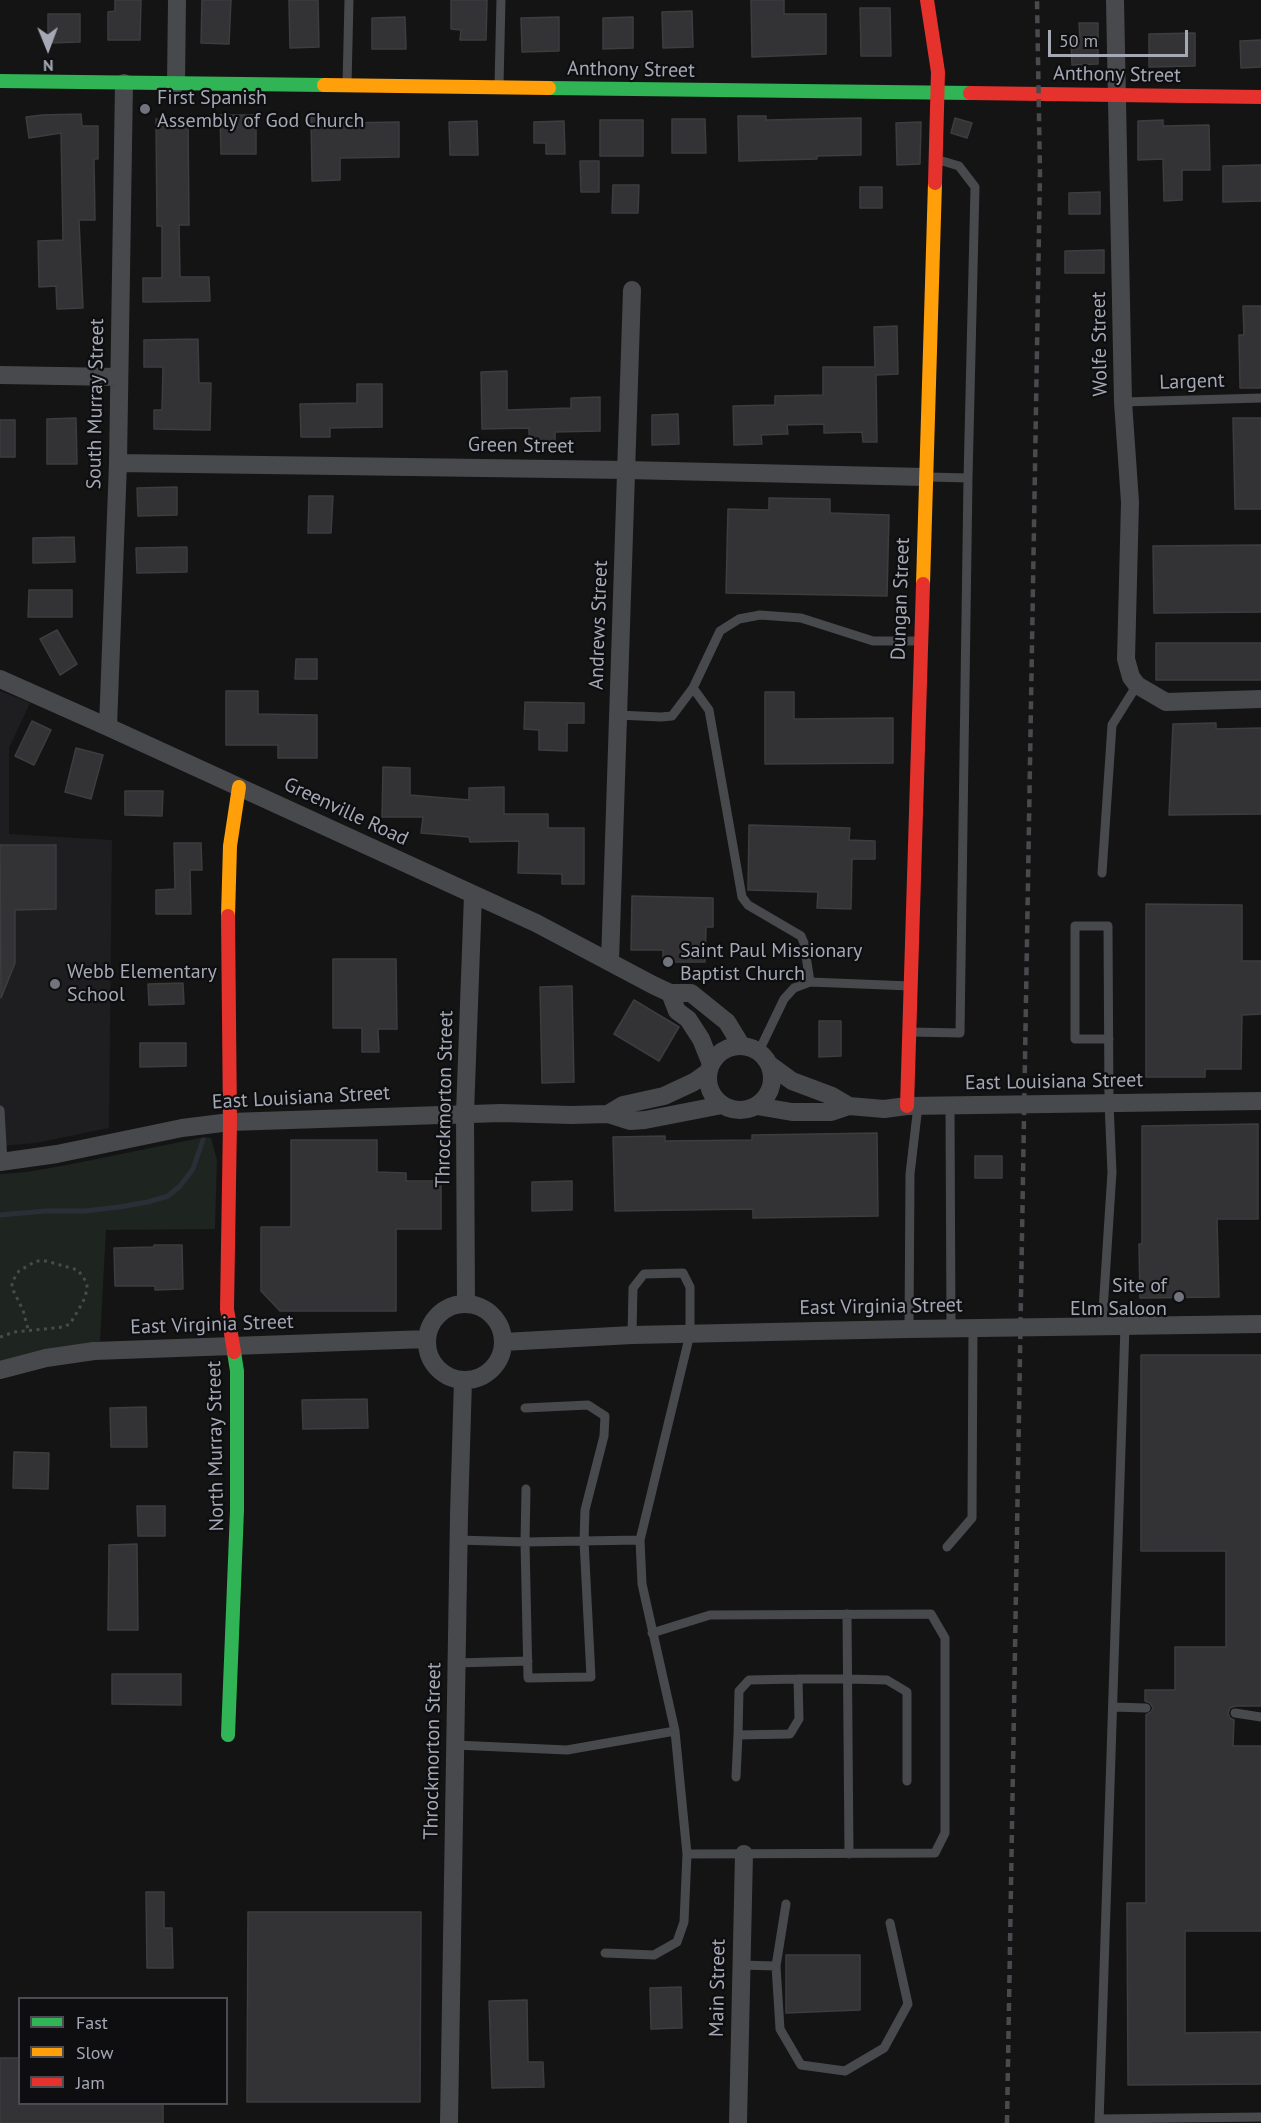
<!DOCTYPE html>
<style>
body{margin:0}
#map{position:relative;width:1261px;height:2123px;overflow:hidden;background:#141414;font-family:"PT Sans",sans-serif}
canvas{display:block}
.legend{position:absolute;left:18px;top:1997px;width:210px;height:108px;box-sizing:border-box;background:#0e0e10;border:2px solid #4a4c52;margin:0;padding:8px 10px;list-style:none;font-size:18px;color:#a5a8b5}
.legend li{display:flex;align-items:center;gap:12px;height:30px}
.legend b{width:30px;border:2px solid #4a4c52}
.north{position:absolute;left:18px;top:18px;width:60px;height:60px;-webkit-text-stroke:4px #0e0e10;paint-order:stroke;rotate:179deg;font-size:16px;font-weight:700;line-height:24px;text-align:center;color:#a5a8b5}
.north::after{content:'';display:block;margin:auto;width:21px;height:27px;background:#a5a8b5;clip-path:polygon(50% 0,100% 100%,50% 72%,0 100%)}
.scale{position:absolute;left:1048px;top:30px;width:140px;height:27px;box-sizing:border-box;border:3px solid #a5a8b5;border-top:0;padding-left:8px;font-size:18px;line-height:21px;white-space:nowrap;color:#a5a8b5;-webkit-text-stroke:4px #0e0e10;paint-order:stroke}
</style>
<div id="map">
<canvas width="1261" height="2123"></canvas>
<ul class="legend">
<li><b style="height:8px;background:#30b455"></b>Fast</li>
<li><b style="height:8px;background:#ff9f0a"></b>Slow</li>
<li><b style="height:8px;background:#e5322d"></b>Jam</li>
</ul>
<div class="north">N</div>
<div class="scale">50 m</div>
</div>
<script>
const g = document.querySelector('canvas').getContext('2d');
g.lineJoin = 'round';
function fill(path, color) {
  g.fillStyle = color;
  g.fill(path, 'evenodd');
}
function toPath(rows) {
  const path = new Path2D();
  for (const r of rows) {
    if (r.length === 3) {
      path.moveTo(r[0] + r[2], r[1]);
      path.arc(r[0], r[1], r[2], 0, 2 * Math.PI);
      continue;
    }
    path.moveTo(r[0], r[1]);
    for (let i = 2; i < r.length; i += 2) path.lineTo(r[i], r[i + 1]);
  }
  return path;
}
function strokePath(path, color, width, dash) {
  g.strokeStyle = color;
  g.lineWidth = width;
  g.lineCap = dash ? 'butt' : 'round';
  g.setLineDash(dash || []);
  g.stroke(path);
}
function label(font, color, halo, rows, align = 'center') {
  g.font = font + ' "PT Sans",sans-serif';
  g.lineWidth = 4.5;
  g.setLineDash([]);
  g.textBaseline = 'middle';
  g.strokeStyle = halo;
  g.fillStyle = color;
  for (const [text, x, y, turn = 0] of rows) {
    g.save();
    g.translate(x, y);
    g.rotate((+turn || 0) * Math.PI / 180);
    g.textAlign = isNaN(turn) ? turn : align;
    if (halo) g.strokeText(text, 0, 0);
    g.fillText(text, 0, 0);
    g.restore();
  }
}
const built = toPath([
 [0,691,30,703,9,748,9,834,112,840,109,1128,36,1143,0,1146]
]);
const green = toPath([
 [205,1137,211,1138,217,1160,215,1229,106,1230,100,1341,0,1363,0,1174,27,1172,67,1165]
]);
const stream = toPath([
 [0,1215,46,1211,85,1211,119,1207,148,1202,168,1196,180,1186,193,1169,203,1140]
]);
const building = toPath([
 [115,0,141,0,140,40,108,40,108,12,115,11,115,0],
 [202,0,231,0,229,44,201,43,202,0],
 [289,0,318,0,319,47,290,48,289,0],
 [451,0,487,0,486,40,460,40,461,30,451,29,451,0],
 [751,0,784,0,784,14,826,14,826,54,752,57,751,0],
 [860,8,890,8,891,56,861,56,860,8],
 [692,11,693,47,663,48,662,12,692,11],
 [48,14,80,14,80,42,48,43,48,14],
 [405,17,406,49,372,49,372,18,405,17],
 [559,17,559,51,522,52,521,18,559,17],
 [633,17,633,48,603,49,603,18,633,17],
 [1079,23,1098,23,1098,64,1072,65,1071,39,1080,38,1079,23],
 [1195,33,1195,66,1149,67,1149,34,1195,33],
 [1261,40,1261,67,1241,68,1240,41,1261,40],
 [81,114,82,126,98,126,98,159,94,159,95,220,79,220,83,308,57,309,56,286,39,287,38,241,63,240,61,133,29,138,26,117,42,115,81,114],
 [220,115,256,115,256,154,221,154,220,115],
 [339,116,339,123,399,122,399,157,340,158,340,180,312,181,311,117,339,116],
 [738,116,766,116,766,120,861,118,861,155,817,156,817,159,739,161,738,116],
 [188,118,189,225,179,225,180,277,209,277,210,301,143,302,143,278,162,278,162,226,157,226,156,119,188,118],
 [955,118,972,123,967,138,951,133,955,118],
 [672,119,705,119,706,153,672,153,672,119],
 [600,120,643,120,643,156,600,156,600,120],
 [1163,120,1163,126,1209,125,1210,170,1182,170,1182,200,1164,201,1163,159,1138,160,1138,121,1163,120],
 [477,121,478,155,450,155,449,122,477,121],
 [564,121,565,154,546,154,546,143,534,143,534,122,564,121],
 [921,122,920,164,897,165,896,123,921,122],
 [580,161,599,161,599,192,581,192,580,161],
 [1261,165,1261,201,1223,202,1223,166,1261,165],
 [613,185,639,185,638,213,612,213,613,185],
 [860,187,882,187,882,208,860,208,860,187],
 [1100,192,1100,214,1069,214,1069,193,1100,192],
 [1104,250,1104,273,1065,273,1065,251,1104,250],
 [1243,306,1261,306,1261,388,1240,388,1239,335,1244,335,1243,306],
 [897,326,898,374,876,375,877,442,863,442,862,432,824,433,824,424,787,425,788,434,761,435,762,444,734,445,733,406,775,405,775,396,823,395,823,367,875,367,874,327,897,326],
 [198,339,199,383,211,383,210,430,154,429,154,410,162,410,163,367,144,367,144,340,198,339],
 [507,371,507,410,571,408,571,398,600,397,600,431,555,432,555,442,529,443,529,428,482,429,481,372,507,371],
 [357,384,382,384,382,427,330,428,330,437,301,437,300,404,357,403,357,384],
 [678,414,679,444,652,445,652,415,678,414],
 [76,418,77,464,47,464,47,419,76,418],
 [1233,418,1261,418,1261,509,1235,509,1233,418],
 [0,420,15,420,15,457,0,457,0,420],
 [177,487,177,515,138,516,137,488,177,487],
 [309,496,333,496,331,533,308,533,309,496],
 [769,498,830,499,830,513,889,515,887,596,726,593,728,509,769,510,769,498],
 [74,537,75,562,33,563,33,538,74,537],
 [1261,545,1261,612,1154,613,1153,546,1261,545],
 [187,547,187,572,137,573,136,548,187,547],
 [29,590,72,590,72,617,28,617,29,590],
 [57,630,77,664,60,675,40,639,57,630],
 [1156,643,1261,643,1261,680,1156,680,1156,643],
 [296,659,317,659,317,679,295,679,296,659],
 [226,691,258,691,258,714,317,715,317,758,278,758,278,745,226,745,226,691],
 [765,692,794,692,794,719,893,718,893,763,765,764,765,692],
 [525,702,584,703,584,723,567,723,567,751,539,750,539,730,524,729,525,702],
 [32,721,51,730,34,765,15,756,32,721],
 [1216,723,1216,729,1261,728,1261,814,1169,815,1173,724,1216,723],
 [76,748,103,755,91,799,65,792,76,748],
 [383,767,410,768,410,795,469,800,469,788,504,787,504,814,548,814,548,828,584,828,584,884,562,884,562,874,518,873,519,841,470,842,469,837,421,833,423,817,382,817,383,767],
 [125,791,163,791,162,816,125,815,125,791],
 [749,825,850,828,849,840,875,841,875,859,852,859,851,909,817,908,818,892,748,890,749,825],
 [174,843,201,843,202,870,190,870,191,914,156,914,156,890,175,889,174,843],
 [0,845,56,845,56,909,15,910,15,963,1,998,0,845],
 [632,896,713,898,713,927,706,927,705,962,663,962,663,950,631,950,632,896],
 [1146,904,1242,905,1242,961,1261,961,1261,1014,1242,1015,1241,1069,1205,1069,1205,1077,1146,1077,1146,904],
 [333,959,396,959,397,1029,378,1029,379,1052,362,1052,362,1028,333,1028,333,959],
 [183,983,184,1004,149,1005,148,984,183,983],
 [572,986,574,1082,542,1083,540,987,572,986],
 [634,1000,679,1027,659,1061,614,1034,634,1000],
 [819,1021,841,1021,841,1056,819,1057,819,1021],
 [140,1043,186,1043,186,1066,140,1067,140,1043],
 [1258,1124,1258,1219,1217,1219,1219,1297,1140,1298,1139,1244,1142,1244,1142,1126,1258,1124],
 [877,1133,878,1216,753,1218,753,1209,615,1211,613,1137,665,1136,665,1141,752,1140,752,1135,877,1133],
 [291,1140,377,1140,377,1172,406,1173,406,1181,441,1181,441,1229,396,1229,396,1311,280,1311,261,1291,261,1227,291,1227,291,1140],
 [975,1156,1002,1156,1002,1178,975,1178,975,1156],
 [572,1181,572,1210,532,1211,532,1182,572,1181],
 [154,1245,182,1245,183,1289,155,1290,155,1286,115,1286,114,1248,154,1247,154,1245],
 [1141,1355,1261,1355,1261,1706,1235,1706,1230,1708,1228,1713,1230,1718,1234,1720,1233,1746,1261,1746,1261,1931,1185,1931,1185,2033,1261,2032,1261,2084,1128,2085,1127,1903,1146,1903,1146,1715,1151,1712,1153,1708,1150,1703,1145,1701,1145,1690,1175,1690,1175,1647,1226,1647,1226,1551,1141,1551,1141,1355],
 [367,1399,368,1428,303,1429,302,1400,367,1399],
 [146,1407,147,1447,111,1447,110,1408,146,1407],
 [14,1452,49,1453,48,1489,13,1488,14,1452],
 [137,1506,165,1506,165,1536,138,1536,137,1506],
 [137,1544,138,1630,108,1630,109,1545,137,1544],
 [112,1674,181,1674,181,1705,112,1704,112,1674],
 [146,1892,164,1892,164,1928,172,1928,173,1968,147,1968,146,1892],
 [248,1912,421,1912,420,2102,247,2102,248,1912],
 [786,1955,860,1955,860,2010,786,2013,786,1955],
 [681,1987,682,2028,651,2029,650,1988,681,1987],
 [527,2000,528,2062,543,2062,544,2087,492,2088,489,2001,527,2000],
 [0,2058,20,2058,20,2103,163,2103,163,2123,0,2123,0,2058]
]);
const path = toPath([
 [0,1337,14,1332,63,1327,70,1324,83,1302,87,1290,87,1283,78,1270,46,1261,36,1261,19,1271,12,1282,12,1288,23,1310,28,1329]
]);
const lane = toPath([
 [347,85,349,0],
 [499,85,501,0],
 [1123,402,1261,398],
 [929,477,968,478,975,187,959,166,939,160],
 [693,688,709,710,742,897,748,905,801,936,804,943,810,982,794,988,784,999,759,1051],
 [618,715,661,717,672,716,693,688,720,631,739,619,760,615,801,618,873,641,920,641],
 [1102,873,1112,725,1137,685],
 [810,982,910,986],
 [911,1032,960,1033,968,478],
 [950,1106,951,1328],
 [0,1110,3,1162],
 [1102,1326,1112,1172,1109,1103,1108,926,1075,926,1075,1039,1109,1039],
 [909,1329,910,1174,918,1106],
 [525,1408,588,1405,605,1416,604,1436,585,1510,584,1541,591,1677,528,1678,525,1542,526,1489],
 [458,1540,525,1542,640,1540],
 [947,1547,972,1518,973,1327],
 [847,1614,849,1854],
 [652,1633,710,1615,931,1614,945,1638,945,1833,935,1853,687,1854],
 [456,1663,528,1661],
 [798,1679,799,1719,790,1734,738,1735,739,1691,749,1680,798,1679,848,1679,887,1680,907,1692,907,1781],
 [1113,1707,1146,1708],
 [1235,1713,1261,1717],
 [455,1745,567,1750,675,1731],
 [736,1777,738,1735],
 [605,1953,654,1955,677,1942,684,1922,687,1854,675,1731,642,1584,640,1540,690,1334,690,1287,683,1273,644,1274,633,1288,632,1335],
 [741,1965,776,1966,780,2029,801,2065,845,2071,884,2048,908,2004,890,1923],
 [776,1966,786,1904],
 [1099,2119,1261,2117],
 [1099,2123,1125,1326]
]);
const street = toPath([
 [1115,0,1123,402,1130,502,1126,659,1131,677,1137,685,1166,702,1261,699],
 [176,84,177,0],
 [0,375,119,377],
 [118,463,627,470,924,477],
 [0,679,108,727,536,923,653,985,670,993,691,993,727,1022,741,1045],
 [108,727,118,463,124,83],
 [610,962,632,290],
 [670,993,677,1011,688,1019,701,1039,711,1064],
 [740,1078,32],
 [770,1065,792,1081,832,1096,849,1106],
 [757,1106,792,1112,831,1112,849,1106,884,1109,907,1106,1261,1101],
 [608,1114,623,1105,664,1096,694,1082,708,1072],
 [0,1162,57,1154,182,1128,230,1122,501,1113,571,1115,608,1114,630,1121,645,1120,722,1105],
 [465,1342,38],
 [466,1304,465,1113,473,895],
 [503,1342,632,1335,909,1329,1261,1324],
 [0,1370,46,1358,94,1351,427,1339],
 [449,2123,459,1515,463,1380],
 [738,2123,744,1854]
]);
const fast = toPath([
 [0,81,324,85],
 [549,88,970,93],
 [228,1735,237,1510,237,1371,234,1352]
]);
const slow = toPath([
 [324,85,549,88],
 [923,584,935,183],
 [228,916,230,846,239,787]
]);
const jam = toPath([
 [927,0,938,72,935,183],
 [970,93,1261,97],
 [228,916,230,1122,227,1309,234,1352],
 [907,1106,923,584]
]);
const rail = toPath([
 [1007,2123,1040,172,1037,0]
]);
const markers = [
 [145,109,6,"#72747d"],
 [668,962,6,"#72747d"],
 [55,984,6,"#72747d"],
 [1179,1297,6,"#72747d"]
];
const streetNames = [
 ["Anthony Street",631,70,1],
 ["Anthony Street",1117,75,1],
 ["Wolfe Street",1100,344,-91],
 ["Largent",1192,382,-2],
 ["South Murray Street",96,404,-89],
 ["Green Street",521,446,1],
 ["Dungan Street",901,599,-88],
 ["Andrews Street",599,625,-88],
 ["Greenville Road",346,812,25],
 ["East Louisiana Street",1054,1082,-1],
 ["East Louisiana Street",301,1098,-3],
 ["Throckmorton Street",445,1099,-89],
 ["East Virginia Street",881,1307,-1],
 ["East Virginia Street",212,1325,-2],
 ["North Murray Street",216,1446,-91],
 ["Throckmorton Street",433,1751,-89],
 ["Main Street",718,1988,-89]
];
const poiNames = [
 ["First Spanish",157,98],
 ["Assembly of God Church",157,121],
 ["Saint Paul Missionary",680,951],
 ["Baptist Church",680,974],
 ["Webb Elementary",67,972],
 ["School",67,995],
 ["Site of",1167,1286,"right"],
 ["Elm Saloon",1167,1309,"right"]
];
fill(built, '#1e1e20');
fill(green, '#1e241f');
strokePath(stream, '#2a2f37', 5);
fill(building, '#333335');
strokePath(building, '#3d3d40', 1.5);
strokePath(path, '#4a4a4f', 3, [3, 4.5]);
strokePath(lane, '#48494d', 9);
strokePath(street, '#48494d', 18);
strokePath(fast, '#30b455', 14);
strokePath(slow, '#ff9f0a', 14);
strokePath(jam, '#e5322d', 14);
strokePath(rail, '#494a4e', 4.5, [8, 6]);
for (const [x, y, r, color] of markers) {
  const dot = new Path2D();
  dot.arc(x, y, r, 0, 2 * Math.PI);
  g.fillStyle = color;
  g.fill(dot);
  strokePath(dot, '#0e0e10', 2);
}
label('20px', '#a5a8b5', '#0e0e10', streetNames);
label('20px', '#a5a8b5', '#0e0e10', poiNames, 'left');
</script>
